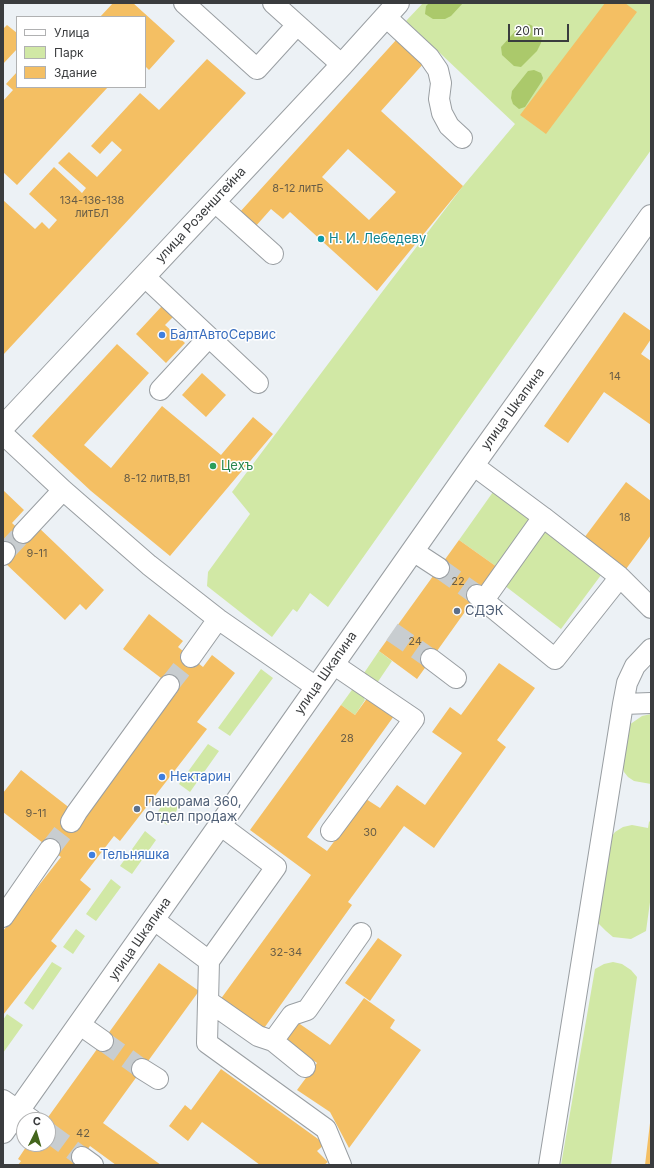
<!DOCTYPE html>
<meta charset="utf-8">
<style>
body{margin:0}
#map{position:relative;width:654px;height:1168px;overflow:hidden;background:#ecf1f5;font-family:Inter,sans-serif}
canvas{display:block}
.frame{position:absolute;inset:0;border:4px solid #3a3c3e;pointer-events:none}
.legend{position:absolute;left:16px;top:16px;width:130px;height:72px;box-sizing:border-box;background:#fff;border:1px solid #b0b1b2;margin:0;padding:5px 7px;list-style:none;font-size:12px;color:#3a3c3e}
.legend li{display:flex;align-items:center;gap:8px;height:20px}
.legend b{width:20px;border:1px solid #b0b1b2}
.north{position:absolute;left:16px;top:1112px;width:40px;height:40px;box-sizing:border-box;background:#fff;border:1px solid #b0b1b2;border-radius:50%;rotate:5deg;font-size:11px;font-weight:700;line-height:16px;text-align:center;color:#3a3c3e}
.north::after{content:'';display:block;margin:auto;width:14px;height:18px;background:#43651c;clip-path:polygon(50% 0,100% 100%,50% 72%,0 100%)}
.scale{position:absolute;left:508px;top:24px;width:61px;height:18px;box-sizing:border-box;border:2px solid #3a3c3e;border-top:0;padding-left:5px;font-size:12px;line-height:14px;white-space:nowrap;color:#3a3c3e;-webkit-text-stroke:3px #fff;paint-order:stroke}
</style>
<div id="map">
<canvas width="654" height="1168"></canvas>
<div class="frame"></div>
<ul class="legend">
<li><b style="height:5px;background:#fff"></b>Улица</li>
<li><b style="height:11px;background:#d1e8a5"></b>Парк</li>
<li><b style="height:11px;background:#f4bf63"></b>Здание</li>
</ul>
<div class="north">С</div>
<div class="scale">20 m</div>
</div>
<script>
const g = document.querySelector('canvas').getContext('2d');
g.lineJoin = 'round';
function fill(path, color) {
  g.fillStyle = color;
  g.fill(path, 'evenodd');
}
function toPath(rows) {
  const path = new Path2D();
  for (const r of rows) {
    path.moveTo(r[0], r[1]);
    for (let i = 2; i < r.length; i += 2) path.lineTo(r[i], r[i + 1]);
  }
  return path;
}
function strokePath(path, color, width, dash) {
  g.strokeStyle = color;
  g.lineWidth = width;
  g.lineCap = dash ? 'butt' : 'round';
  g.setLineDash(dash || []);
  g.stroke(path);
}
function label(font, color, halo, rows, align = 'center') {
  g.font = font + ' Inter,sans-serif';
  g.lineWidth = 3;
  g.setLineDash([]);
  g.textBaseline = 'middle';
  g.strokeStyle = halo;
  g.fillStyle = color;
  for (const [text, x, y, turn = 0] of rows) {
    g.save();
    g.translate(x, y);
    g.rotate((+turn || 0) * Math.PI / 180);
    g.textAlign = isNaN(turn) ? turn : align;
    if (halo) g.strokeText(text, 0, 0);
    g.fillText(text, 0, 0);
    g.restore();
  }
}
const green = toPath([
 [423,3,651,3,651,150,328,607,310,593,297,612,293,609,272,637,207,586,208,572,250,514,232,492,379,296,463,186,515,124,406,21],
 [493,492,534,520,497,567,459,540],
 [541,526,604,571,561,629,500,582],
 [379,651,392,661,375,686,362,676],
 [261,669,273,678,230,736,218,728],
 [354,687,366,695,364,699,365,700,355,715,341,705],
 [651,714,651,784,634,781,628,777,624,772,622,765,629,725,642,716],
 [208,744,219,751,190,792,179,784],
 [167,798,179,807,167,825,155,816],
 [651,820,651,895,646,931,631,939,613,937,606,931,599,924,598,916,609,840,615,832,623,827,632,825,648,828,649,822],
 [145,831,156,840,132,874,120,866],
 [111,879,121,887,96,921,86,914],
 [76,929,85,936,73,954,63,947],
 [52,962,62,968,33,1010,24,1003],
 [613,962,622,964,631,970,637,977,611,1165,561,1165,595,969,604,964],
 [7,1014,23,1025,3,1053,3,1020]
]);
const forest = toPath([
 [429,3,463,3,451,16,445,19,433,19,425,14,426,6],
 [529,24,540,30,542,35,541,43,537,51,521,67,514,66,502,55,501,47,519,27],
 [534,70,541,73,543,78,542,81,525,107,519,109,513,104,511,98,512,91,528,71]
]);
const building = toPath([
 [113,3,133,3,175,41,149,70,145,66,145,17,100,17],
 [605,3,625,3,637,12,546,134,520,115],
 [7,25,17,33,17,49,3,64,3,29],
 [397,39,424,63,381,111,463,186,377,291,290,212,283,219,271,209,255,227,239,213],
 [348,149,396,192,369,220,322,177],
 [207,59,246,93,3,355,3,200,35,229,42,222,49,229,57,220,29,194,54,167,82,193,86,188,58,163,69,152,97,177,122,150,112,141,100,154,91,146,140,93,159,110],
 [17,72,17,87,108,87,17,185,3,172,3,101,13,90,6,84],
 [162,306,173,317,165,325,185,343,166,363,136,334],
 [624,312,651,331,651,339,641,354,651,361,651,425,604,392,568,443,544,426],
 [117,344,149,373,84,445,111,468,162,406,221,455,253,417,273,434,170,556,91,491,32,436],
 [202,373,226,395,206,417,182,395],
 [626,482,651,501,651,535,626,569,584,538],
 [3,490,24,510,12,523,26,536,36,525,104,590,86,610,80,604,65,620,4,562],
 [459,540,497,567,417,679,379,651],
 [149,614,183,641,178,647,203,667,212,655,235,673,197,722,207,729,120,841,114,836,80,880,91,889,51,941,57,946,3,1015,3,931,61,857,3,812,3,793,21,770,71,809,74,825,178,691,123,649],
 [499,663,535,688,497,740,506,747,434,848,404,826,348,902,352,905,262,1031,220,1000,311,875,250,830,341,705,355,715,368,697,394,716,307,837,327,851,366,799,380,808,397,785,425,805,462,753,432,732,450,707,461,715],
 [378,938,402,955,370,1001,345,983],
 [159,963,199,991,103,1123,161,1165,116,1165,90,1146,76,1165,18,1165,21,1161,18,1159,28,1144,48,1144,48,1120,46,1120],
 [364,998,395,1020,390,1028,421,1050,349,1148,330,1112,297,1090,317,1063,284,1039,297,1022,330,1045],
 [221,1069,325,1144,317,1151,328,1162,324,1165,260,1165,202,1122,188,1141,169,1126,185,1105,191,1110],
 [650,1123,651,1123,651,1165,645,1165]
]);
const minorTunnel = toPath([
 [5,552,23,533],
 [439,568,477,595],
 [392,632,431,659],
 [169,685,191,657],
 [50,849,71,822],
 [103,1041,142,1069],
 [48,1132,82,1157]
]);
const minor = toPath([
 [184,3,257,69,297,25],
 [273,3,342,65],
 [386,17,429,57,438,70,441,83,439,99,442,113,449,126,462,138],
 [214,201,273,254],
 [144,276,258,383],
 [160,390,209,337],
 [3,434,63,490,149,565,218,619,316,687],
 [473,465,543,517,484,600],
 [23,533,63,490],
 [413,551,439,568],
 [3,555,5,552],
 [620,577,651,608],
 [477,595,555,659,620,577,543,517],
 [191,657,218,619],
 [431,659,456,678],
 [623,704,651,703],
 [71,822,77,812,169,685],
 [331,831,414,719,333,664],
 [3,917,50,849],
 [153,919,209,961,276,867,220,825],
 [209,961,207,1043,326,1129,341,1165],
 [208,1001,258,1036,273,1041,305,1067],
 [79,1024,103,1041],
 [273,1041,292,1015,307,1010,361,933],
 [142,1069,158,1079],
 [3,1100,32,1120],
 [82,1157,93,1165],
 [549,1165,623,704,627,683,635,666,651,649]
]);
const major = toPath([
 [3,427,342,65,398,3],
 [3,1132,220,825,473,465,651,216]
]);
const markers = [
 [321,239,4,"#0f9aa8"],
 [162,335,4,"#3f7fe0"],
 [213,466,4,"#2e9e5b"],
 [457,611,4,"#5c6f8a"],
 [162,777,4,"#3f7fe0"],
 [137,809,4,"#5c6f8a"],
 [92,855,4,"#3f7fe0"]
];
const numberNames = [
 ["8-12 литБ",298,189],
 ["134-136-138",92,201],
 ["литБЛ",92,214],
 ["14",615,377],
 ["8-12 литВ,В1",157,479],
 ["18",625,518],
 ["9-11",37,554],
 ["22",458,582],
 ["24",415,642],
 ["28",347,739],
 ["9-11",36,814],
 ["30",370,833],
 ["32-34",286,953],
 ["42",83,1134]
];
const streetNames = [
 ["улица Розенштейна",201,215,-47],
 ["улица Шкапина",513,409,-54],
 ["улица Шкапина",326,673,-55],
 ["улица Шкапина",140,939,-55]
];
const cultureNames = [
 ["Н. И. Лебедеву",329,239]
];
const shopNames = [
 ["БалтАвтоСервис",170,335],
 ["Нектарин",170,777],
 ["Тельняшка",100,855]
];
const leisureNames = [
 ["Цехъ",221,466]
];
const serviceNames = [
 ["СДЭК",465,611],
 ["Панорама 360,",145,802],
 ["Отдел продаж",145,817]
];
fill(green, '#d1e8a5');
fill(forest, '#abc96b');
fill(building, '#f4bf63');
strokePath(minorTunnel, '#c8cdd0', 20, [20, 10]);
strokePath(minor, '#999ea2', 22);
strokePath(major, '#999ea2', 24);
strokePath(minor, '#fff', 20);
strokePath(major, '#fff', 22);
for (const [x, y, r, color] of markers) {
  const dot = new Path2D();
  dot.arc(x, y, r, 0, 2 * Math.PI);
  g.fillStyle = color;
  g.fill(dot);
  strokePath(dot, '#fff', 1.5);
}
label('11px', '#685d47', null, numberNames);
label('13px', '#3a3c3e', '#fff', streetNames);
label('13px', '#0d838f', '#fff', cultureNames, 'left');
label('13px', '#366cbe', '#fff', shopNames, 'left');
label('13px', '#27864d', '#fff', leisureNames, 'left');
label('13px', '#4e5e75', '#fff', serviceNames, 'left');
</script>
